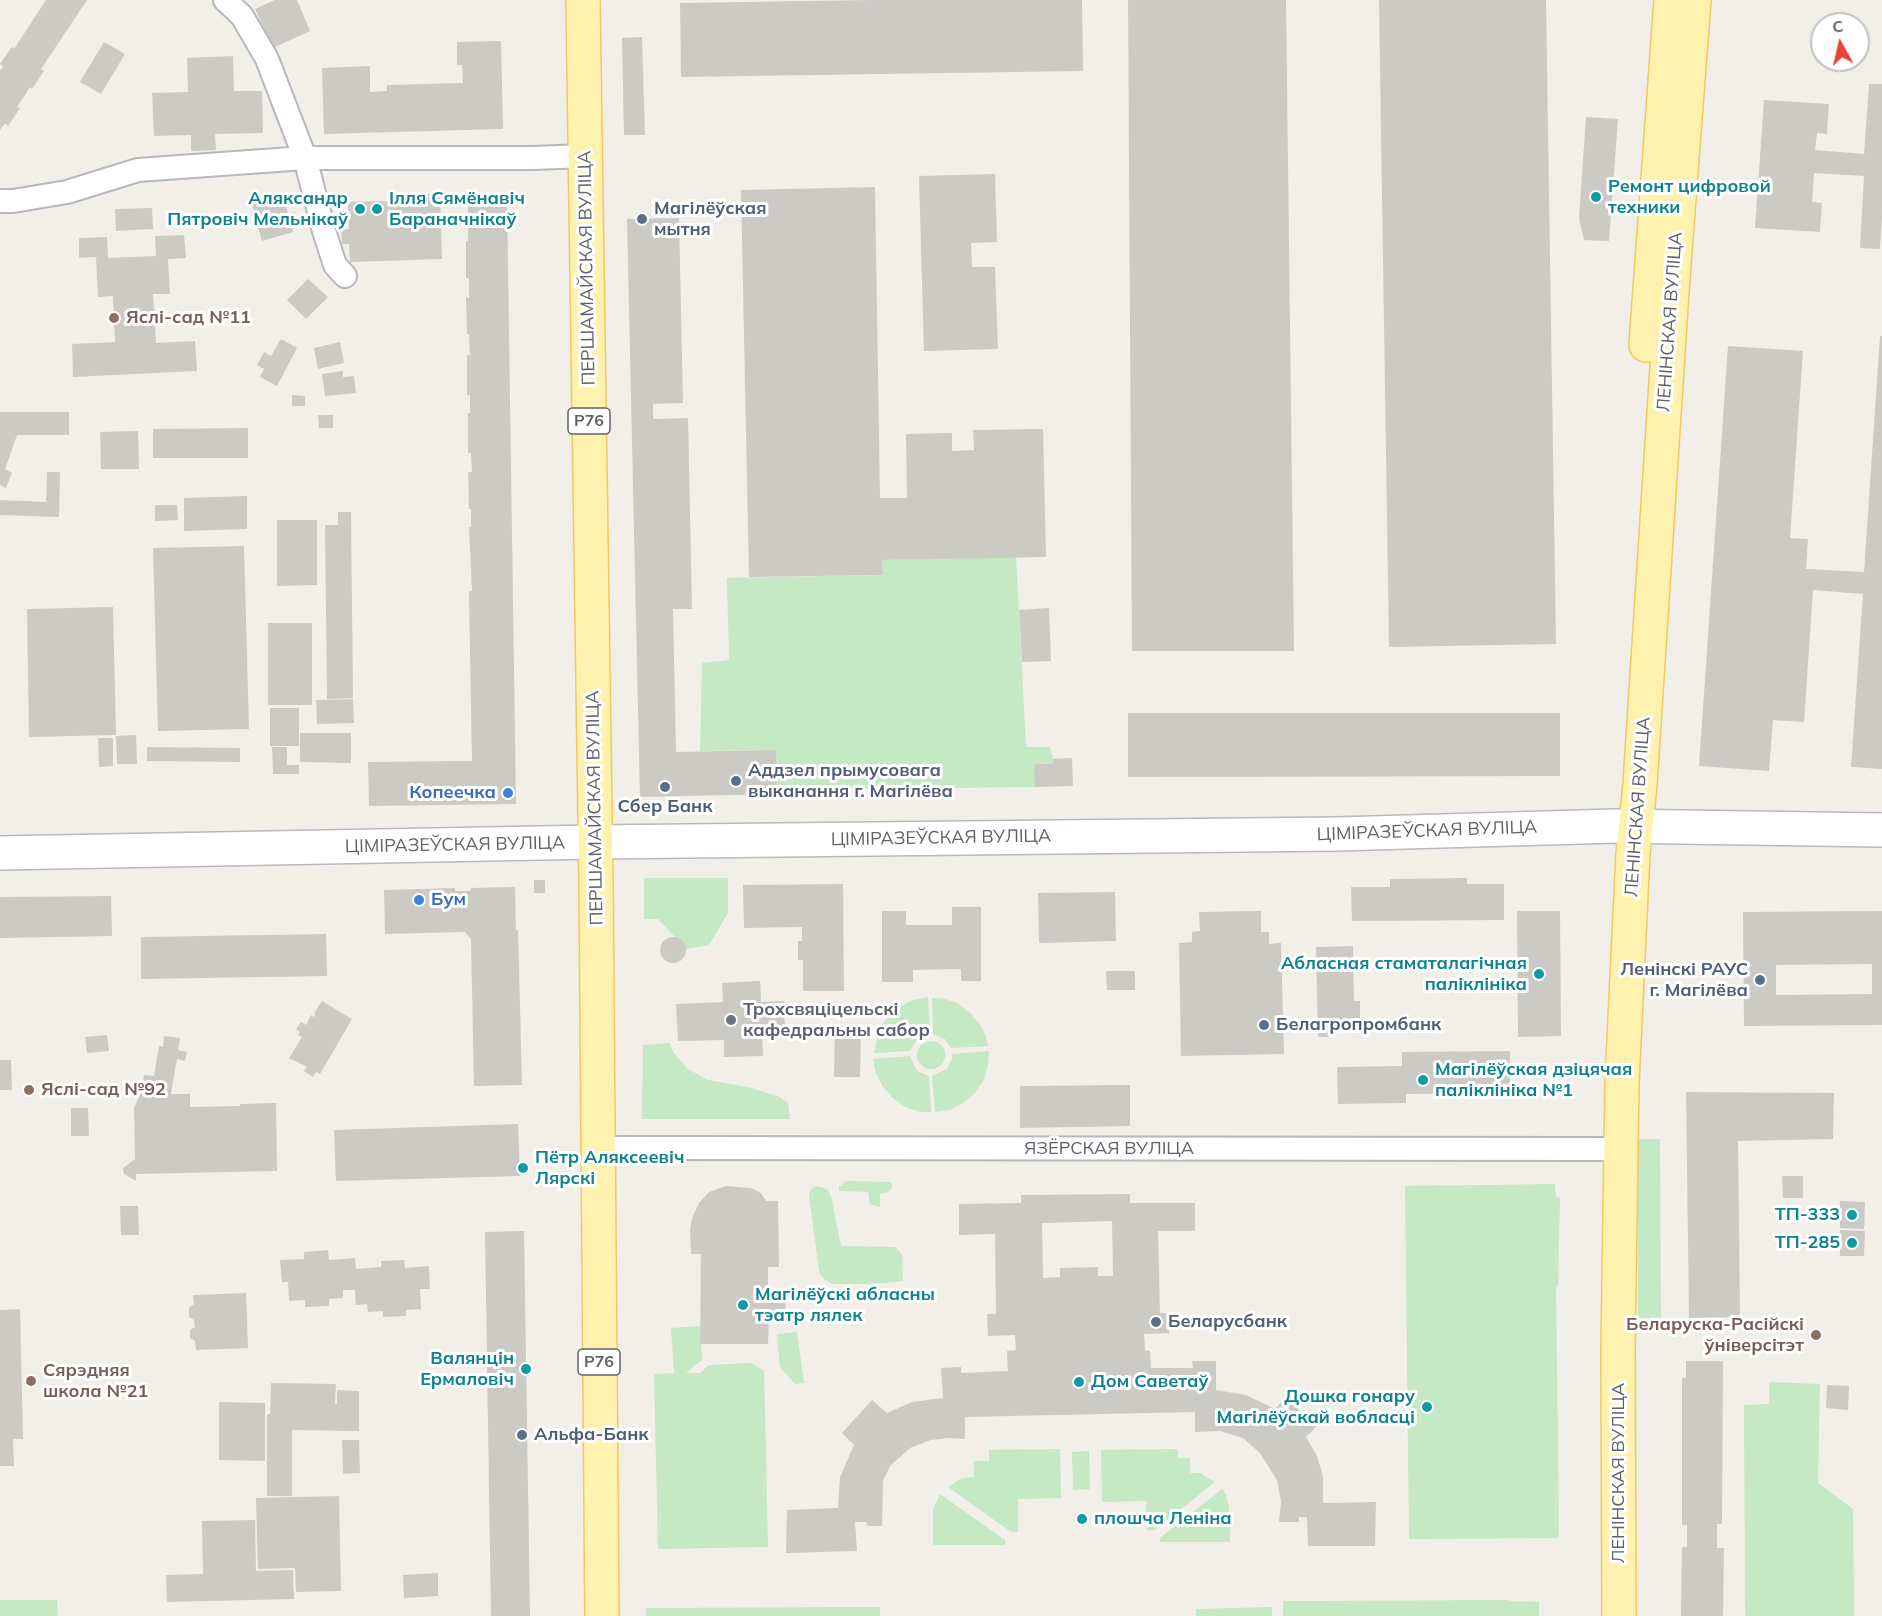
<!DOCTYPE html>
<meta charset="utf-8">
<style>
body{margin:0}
#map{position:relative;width:1882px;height:1616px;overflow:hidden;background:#f1efe8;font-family:Mulish,sans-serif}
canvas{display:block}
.north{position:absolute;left:1810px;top:12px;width:60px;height:60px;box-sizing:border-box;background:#fff;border:2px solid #bfc1c3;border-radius:50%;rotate:352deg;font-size:16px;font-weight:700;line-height:24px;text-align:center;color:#5f6368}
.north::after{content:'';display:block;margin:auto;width:21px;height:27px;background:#ea4335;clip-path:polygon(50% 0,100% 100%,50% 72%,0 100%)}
</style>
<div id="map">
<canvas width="1882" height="1616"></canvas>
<div class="north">С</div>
</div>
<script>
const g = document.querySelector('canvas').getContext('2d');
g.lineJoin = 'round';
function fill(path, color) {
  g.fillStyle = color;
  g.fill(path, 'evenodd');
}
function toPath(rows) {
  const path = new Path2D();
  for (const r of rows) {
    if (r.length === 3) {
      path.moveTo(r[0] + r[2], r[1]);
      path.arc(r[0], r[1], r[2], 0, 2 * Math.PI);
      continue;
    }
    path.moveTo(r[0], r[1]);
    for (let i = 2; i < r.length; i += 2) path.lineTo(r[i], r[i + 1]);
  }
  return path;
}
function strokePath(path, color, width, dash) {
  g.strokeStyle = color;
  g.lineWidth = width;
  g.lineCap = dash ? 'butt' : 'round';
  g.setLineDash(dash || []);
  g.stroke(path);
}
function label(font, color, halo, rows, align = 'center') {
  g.font = font + ' Mulish,sans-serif';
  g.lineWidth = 6;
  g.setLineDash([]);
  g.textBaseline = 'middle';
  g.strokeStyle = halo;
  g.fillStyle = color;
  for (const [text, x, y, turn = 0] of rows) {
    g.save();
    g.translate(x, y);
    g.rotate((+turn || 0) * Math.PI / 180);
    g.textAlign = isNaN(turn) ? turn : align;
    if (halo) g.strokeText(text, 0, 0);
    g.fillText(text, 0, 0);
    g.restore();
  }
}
const green = toPath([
 [1016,557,1026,747,1050,747,1053,759,1053,764,1035,764,1035,787,777,790,776,750,700,751,702,663,729,660,727,578,882,575,882,560],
 [644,878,728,878,728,913,709,945,686,949,658,919,644,919],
 [928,997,930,1034,919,1037,910,1051,874,1053,879,1029,888,1017,899,1007,913,1000],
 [932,998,942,998,957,1003,969,1012,979,1023,986,1036,988,1046,951,1048,945,1039,933,1034],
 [931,1055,14],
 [670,1043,673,1052,688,1069,708,1080,752,1088,780,1097,788,1103,790,1119,642,1119,643,1045],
 [989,1051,988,1066,983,1081,975,1093,963,1103,950,1110,935,1112,932,1076,947,1069,952,1059,952,1054],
 [910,1056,917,1071,929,1076,931,1112,920,1112,905,1107,893,1098,883,1087,876,1073,873,1059],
 [1638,1139,1660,1139,1661,1328,1638,1321],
 [846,1181,890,1182,893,1186,890,1191,880,1194,880,1207,870,1204,868,1192,839,1191,839,1187],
 [1555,1184,1556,1197,1560,1198,1558,1286,1556,1287,1559,1538,1409,1539,1405,1186],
 [816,1186,827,1189,831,1196,841,1246,895,1247,902,1254,903,1281,874,1284,831,1284,822,1277,819,1271,809,1194,811,1189],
 [700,1326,702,1360,686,1373,700,1373,709,1365,750,1363,764,1370,768,1547,658,1549,654,1374,674,1373,671,1328],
 [797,1332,804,1383,795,1384,780,1367,777,1334],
 [1769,1382,1820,1384,1818,1483,1853,1509,1854,1616,1745,1616,1744,1405,1769,1404],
 [1060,1449,1061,1498,1018,1499,1018,1532,1011,1532,948,1487,962,1478,974,1477,974,1461,989,1461,989,1450],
 [1178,1449,1178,1458,1190,1458,1190,1473,1200,1473,1215,1482,1155,1530,1147,1530,1146,1501,1102,1502,1101,1450],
 [1089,1451,1090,1489,1073,1490,1072,1452],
 [1222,1489,1226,1495,1229,1507,1230,1542,1160,1542,1160,1538],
 [940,1494,1005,1540,1005,1545,933,1545,933,1509],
 [0,1600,57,1600,58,1616,0,1616],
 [1510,1600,1509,1601,1539,1602,1539,1616,1283,1616,1283,1601],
 [880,1607,880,1616,646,1616,646,1608],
 [1272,1607,1272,1616,1196,1616,1196,1609]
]);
const building = toPath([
 [46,0,87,0,41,69,44,71,32,89,30,87,17,107,20,108,8,126,5,123,0,130,0,71,3,66,0,64,12,47,14,49],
 [275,0,297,0,310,31,273,48,255,9],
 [869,0,1082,0,1083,71,681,77,680,3],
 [1128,0,1286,0,1294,651,1132,651],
 [1379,0,1546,0,1556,644,1389,647],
 [642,37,645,135,624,135,622,38],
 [501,41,503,129,324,134,322,68,370,66,370,92,387,91,387,85,463,83,462,65,457,65,457,42],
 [104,42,125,54,101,94,80,82],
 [233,56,234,91,262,91,263,133,215,134,216,150,191,151,191,135,154,136,152,93,188,92,187,58],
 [1869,84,1882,84,1882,214,1880,249,1860,248,1864,176,1814,173,1812,202,1822,203,1820,232,1755,228,1764,100,1829,104,1827,134,1817,133,1815,150,1864,154],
 [1586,117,1618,119,1609,241,1584,240,1579,219],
 [995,174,997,242,971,243,972,267,995,267,998,349,924,351,919,176],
 [875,187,880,498,907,498,906,434,952,433,952,451,974,450,973,430,1043,429,1046,557,882,560,883,575,749,577,741,190],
 [282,194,288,213,295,212,298,223,291,225,293,232,262,241,251,203],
 [421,194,440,194,442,259,350,262,349,244,342,244,341,229,349,229,348,202,421,200],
 [468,198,507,198,516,804,369,806,368,762,472,761,469,596,469,591,472,591,469,527,471,527,471,509,469,509,468,472,472,472,471,453,468,453,468,413,470,413,470,395,467,395,467,355,470,355,469,334,467,334,466,297,469,298,469,278,466,278,466,241,468,241],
 [152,208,153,229,116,231,115,209],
 [679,218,683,403,653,404,653,419,688,418,692,609,673,609,676,752,776,750,777,794,640,797,627,219],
 [184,235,186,258,168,259,170,294,153,294,156,343,195,341,197,371,73,377,72,344,115,342,113,296,98,297,96,257,79,258,79,238,107,237,108,258,156,256,155,236],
 [308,279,328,297,306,319,287,300],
 [1880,336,1882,336,1882,769,1851,767,1863,594,1813,590,1804,722,1773,720,1769,771,1699,766,1728,346,1803,351,1790,538,1808,539,1806,569,1864,572],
 [281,339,297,348,277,386,260,377,264,369,257,365,264,352,271,356],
 [340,342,344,363,318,369,314,348],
 [343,371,343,377,354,376,356,393,325,396,322,374],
 [292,395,305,396,305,406,292,406],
 [0,412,69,412,69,435,17,435,5,469,12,473,6,488,0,485],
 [318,415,333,415,333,428,319,428],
 [248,428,248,458,153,458,153,429],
 [138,431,139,469,101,469,100,432],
 [47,472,60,472,59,517,0,515,0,500,46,502],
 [247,496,247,529,184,531,184,498],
 [155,505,177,505,178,520,155,521],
 [338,512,351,512,353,698,327,699,325,525,338,525],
 [277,520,317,520,317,585,277,586],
 [244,546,249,729,158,731,153,548],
 [113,607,116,735,29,737,27,609],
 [1049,608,1051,661,1022,662,1019,610],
 [268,623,312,623,312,705,268,705],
 [353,699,354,723,317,724,316,700],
 [270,708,299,708,299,746,270,746],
 [1128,713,1560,713,1560,776,1128,777],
 [300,733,351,733,351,763,300,762],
 [136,735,137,764,117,764,116,736],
 [98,738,113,738,113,766,99,767],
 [147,747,240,748,240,762,147,761],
 [272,747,287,747,287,765,299,765,299,774,273,774],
 [1072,758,1073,786,1035,787,1034,764,1053,764,1053,759],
 [1467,878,1467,884,1504,884,1504,920,1352,921,1351,887,1390,887,1390,879],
 [534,880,545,880,545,893,534,893],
 [843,884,844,991,803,991,803,960,798,960,798,941,802,941,802,927,744,928,743,885],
 [515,887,516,930,518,930,522,1085,474,1086,471,939,465,932,385,934,384,890,455,888,455,891,471,891,471,888],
 [1115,892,1116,941,1039,943,1038,893],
 [111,896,112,936,0,938,0,897],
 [952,907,981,907,981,981,961,981,961,969,913,970,913,982,882,982,882,911,906,911,906,925,952,925],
 [1261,911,1261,932,1269,932,1269,944,1281,943,1284,1054,1181,1056,1179,943,1192,942,1192,932,1200,931,1199,912],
 [1517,911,1560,911,1561,1036,1518,1037],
 [1882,911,1882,1025,1744,1026,1743,912],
 [1872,964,1872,994,1776,995,1776,965],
 [326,934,327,976,141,979,141,937],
 [673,950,13],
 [1353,946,1354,1001,1360,1001,1360,1022,1334,1023,1334,1037,1318,1037,1316,947],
 [1106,971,1135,971,1135,990,1107,990],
 [760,981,761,1002,784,1001,785,1036,762,1037,763,1056,724,1057,724,1040,678,1041,676,1004,723,1002,722,983],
 [322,1001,352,1019,320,1074,316,1072,313,1077,304,1071,307,1067,289,1058,302,1037,298,1035,300,1032,296,1029,301,1022,306,1025,311,1015,314,1017,316,1014,314,1013],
 [835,1026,861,1026,860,1077,834,1077],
 [107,1035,109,1051,87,1053,85,1037],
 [164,1036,180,1038,178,1050,187,1052,185,1061,177,1059,171,1094,190,1094,190,1107,240,1106,240,1104,276,1103,277,1171,136,1174,136,1181,124,1174,123,1168,135,1159,134,1108,141,1092,144,1075,154,1076,159,1046,163,1047],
 [1510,1051,1510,1093,1406,1094,1406,1103,1338,1104,1337,1067,1402,1066,1402,1052],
 [0,1060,11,1060,12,1090,0,1090],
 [1130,1085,1130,1126,1020,1128,1020,1086],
 [1686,1092,1834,1093,1833,1139,1738,1141,1740,1317,1689,1318],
 [71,1108,88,1108,89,1136,71,1136],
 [518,1124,520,1176,336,1181,334,1130],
 [1782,1176,1803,1176,1803,1198,1783,1198],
 [726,1186,751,1188,761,1193,766,1201,778,1201,779,1267,768,1267,768,1292,785,1292,786,1317,769,1317,768,1344,700,1344,701,1254,691,1254,690,1229,692,1218,699,1203,709,1192],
 [1130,1194,1130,1203,1195,1203,1195,1231,1158,1231,1160,1313,1168,1313,1169,1333,1144,1334,1145,1350,1150,1351,1151,1368,1193,1368,1192,1361,1216,1361,1216,1390,1246,1395,1275,1409,1286,1397,1316,1427,1306,1437,1317,1456,1323,1476,1323,1503,1376,1502,1375,1546,1308,1546,1307,1517,1299,1517,1299,1522,1279,1522,1281,1501,1277,1480,1260,1453,1243,1438,1220,1431,1195,1432,1195,1412,965,1417,965,1439,948,1438,931,1440,910,1448,890,1466,883,1481,882,1526,868,1526,866,1522,855,1522,857,1551,786,1553,787,1510,838,1508,840,1477,854,1445,842,1433,872,1400,887,1413,912,1402,943,1398,941,1368,961,1367,961,1373,1008,1371,1007,1351,1016,1350,1015,1335,988,1336,987,1314,996,1314,995,1234,959,1235,959,1204,1021,1203,1021,1195],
 [1112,1221,1113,1276,1098,1276,1098,1267,1060,1268,1060,1277,1043,1278,1042,1223],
 [1840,1201,1865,1202,1864,1229,1840,1228],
 [120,1206,138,1206,139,1235,121,1235],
 [1840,1230,1865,1231,1864,1256,1840,1256],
 [524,1231,530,1616,491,1616,485,1232],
 [328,1250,329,1260,355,1258,356,1269,381,1267,381,1261,404,1260,405,1268,429,1266,430,1289,420,1289,421,1309,406,1310,406,1316,383,1317,383,1311,368,1312,367,1304,356,1305,355,1290,343,1290,343,1298,329,1299,329,1306,305,1307,305,1300,289,1301,288,1282,282,1282,280,1260,304,1259,304,1252],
 [246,1293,248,1348,196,1350,195,1341,190,1338,190,1330,195,1327,194,1320,189,1317,189,1308,194,1304,193,1295],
 [20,1309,23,1439,13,1439,14,1466,0,1466,0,1310],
 [1686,1361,1723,1361,1722,1524,1717,1524,1717,1548,1724,1548,1723,1616,1681,1616,1682,1547,1687,1547,1687,1525,1682,1525,1682,1378,1686,1378],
 [271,1383,336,1384,335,1404,337,1404,337,1390,359,1391,359,1431,292,1430,292,1496,267,1496,267,1415,270,1414],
 [1827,1385,1849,1386,1848,1410,1826,1408],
 [219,1402,265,1403,265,1461,219,1460],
 [342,1440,359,1440,360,1473,343,1474],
 [339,1496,341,1591,296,1592,295,1568,258,1569,256,1498],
 [255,1520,256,1571,293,1570,294,1599,167,1602,166,1575,203,1574,202,1521],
 [438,1573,438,1596,404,1598,403,1575]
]);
const street = toPath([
 [225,0,242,16,267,59,305,158,324,231,335,265,345,276],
 [0,201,13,201,67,192,138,170,305,158,533,158,585,156],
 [597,1148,1621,1149]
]);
const secondary = toPath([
 [0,853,595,842,1337,834,1615,826,1882,830]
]);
const primary = toPath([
 [583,0,596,882,602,1616],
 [1646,345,1671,0],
 [1619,1616,1618,1349,1622,1082,1633,853,1640,785,1672,290,1694,0]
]);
const markers = [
 [1596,197,6,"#0f9aa8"],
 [360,209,6,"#0f9aa8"],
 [377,209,6,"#0f9aa8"],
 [642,219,6,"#5c6f8a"],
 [114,318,6,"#8d6e63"],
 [736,781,6,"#5c6f8a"],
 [665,787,6,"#5c6f8a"],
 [508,793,6,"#3f7fe0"],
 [419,900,6,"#3f7fe0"],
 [1539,974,6,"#0f9aa8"],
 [1760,980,6,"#5c6f8a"],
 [731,1020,6,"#6b7280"],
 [1264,1025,6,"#5c6f8a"],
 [1423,1080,6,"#0f9aa8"],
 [29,1090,6,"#8d6e63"],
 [523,1168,6,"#0f9aa8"],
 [1852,1215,6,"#0f9aa8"],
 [1852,1243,6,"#0f9aa8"],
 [743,1305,6,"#0f9aa8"],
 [1156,1322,6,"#5c6f8a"],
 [1816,1335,6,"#8d6e63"],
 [526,1369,6,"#0f9aa8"],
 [31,1381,6,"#8d6e63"],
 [1079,1382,6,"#0f9aa8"],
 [1427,1407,6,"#0f9aa8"],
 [522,1435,6,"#5c6f8a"],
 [1082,1519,6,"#0f9aa8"]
];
const shields = [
 [589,421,42],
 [599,1362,42]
];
const shieldNames = [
 ["Р76",589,421],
 ["Р76",599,1362]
];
const cultureNames = [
 ["Ремонт цифровой",1608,187],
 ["техники",1608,208],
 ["Аляксандр",348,199,"right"],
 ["Пятровіч Мельнікаў",348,220,"right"],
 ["Ілля Сямёнавіч",389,199],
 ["Бараначнікаў",389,220],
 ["Абласная стаматалагічная",1527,964,"right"],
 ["паліклініка",1527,985,"right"],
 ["Магілёўская дзіцячая",1435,1070],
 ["паліклініка №1",1435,1091],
 ["Пётр Аляксеевіч",535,1158],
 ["Лярскі",535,1179],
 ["ТП-333",1840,1215,"right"],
 ["ТП-285",1840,1243,"right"],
 ["Магілёўскі абласны",755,1295],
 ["тэатр лялек",755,1316],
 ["Валянцін",514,1359,"right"],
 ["Ермаловіч",514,1380,"right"],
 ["Дом Саветаў",1091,1382],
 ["Дошка гонару",1415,1397,"right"],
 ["Магілёўскай вобласці",1415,1418,"right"],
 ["плошча Леніна",1094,1519]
];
const serviceNames = [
 ["Магілёўская",654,209],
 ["мытня",654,230],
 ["Аддзел прымусовага",748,771],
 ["выканання г. Магілёва",748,792],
 ["Сбер Банк",665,807,"center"],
 ["Ленінскі РАУС",1748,970,"right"],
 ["г. Магілёва",1748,991,"right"],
 ["Белагропромбанк",1276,1025],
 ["Беларусбанк",1168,1322],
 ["Альфа-Банк",534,1435]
];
const streetNames = [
 ["ПЕРШАМАЙСКАЯ ВУЛІЦА",587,268,-91],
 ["ЛЕНІНСКАЯ ВУЛІЦА",1670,322,-86],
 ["ЛЕНІНСКАЯ ВУЛІЦА",1638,807,-86],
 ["ПЕРШАМАЙСКАЯ ВУЛІЦА",595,808,-91],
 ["ЦІМІРАЗЕЎСКАЯ ВУЛІЦА",1427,831,-2],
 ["ЦІМІРАЗЕЎСКАЯ ВУЛІЦА",941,838,-1],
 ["ЦІМІРАЗЕЎСКАЯ ВУЛІЦА",455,845,-1],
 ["ЯЗЁРСКАЯ ВУЛІЦА",1109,1149],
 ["ЛЕНІНСКАЯ ВУЛІЦА",1619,1473,-90]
];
const educationNames = [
 ["Яслі-сад №11",126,318],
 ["Яслі-сад №92",41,1090],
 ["Беларуска-Расійскі",1804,1325,"right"],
 ["ўніверсітэт",1804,1346,"right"],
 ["Сярэдняя",43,1371],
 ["школа №21",43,1392]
];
const shopNames = [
 ["Копеечка",496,793],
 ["Бум",431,900,"left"]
];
const worshipNames = [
 ["Трохсвяціцельскі",743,1010],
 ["кафедральны сабор",743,1031]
];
fill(green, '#c5e8c5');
fill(building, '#cccac5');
strokePath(street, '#b5b8bc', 26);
strokePath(secondary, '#b6babf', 36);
strokePath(primary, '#f2c960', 36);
strokePath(street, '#fff', 22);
strokePath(secondary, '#fff', 33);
strokePath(primary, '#fff2af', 33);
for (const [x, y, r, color] of markers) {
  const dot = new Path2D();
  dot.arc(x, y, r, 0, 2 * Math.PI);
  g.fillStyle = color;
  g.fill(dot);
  strokePath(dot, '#fff', 2);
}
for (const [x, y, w] of shields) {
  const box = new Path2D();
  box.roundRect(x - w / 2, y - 13, w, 26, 4.5);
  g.fillStyle = '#fff';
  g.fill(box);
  strokePath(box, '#5f6368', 1.5);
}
label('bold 16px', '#5f6368', null, shieldNames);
label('bold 18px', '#0d838f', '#fff', cultureNames, 'left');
label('bold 18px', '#4e5e75', '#fff', serviceNames, 'left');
label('18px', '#5f6368', '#fff', streetNames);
label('bold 18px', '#785e54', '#fff', educationNames, 'left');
label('bold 18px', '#366cbe', '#fff', shopNames, 'right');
label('bold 18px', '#5b616d', '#fff', worshipNames, 'left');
</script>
